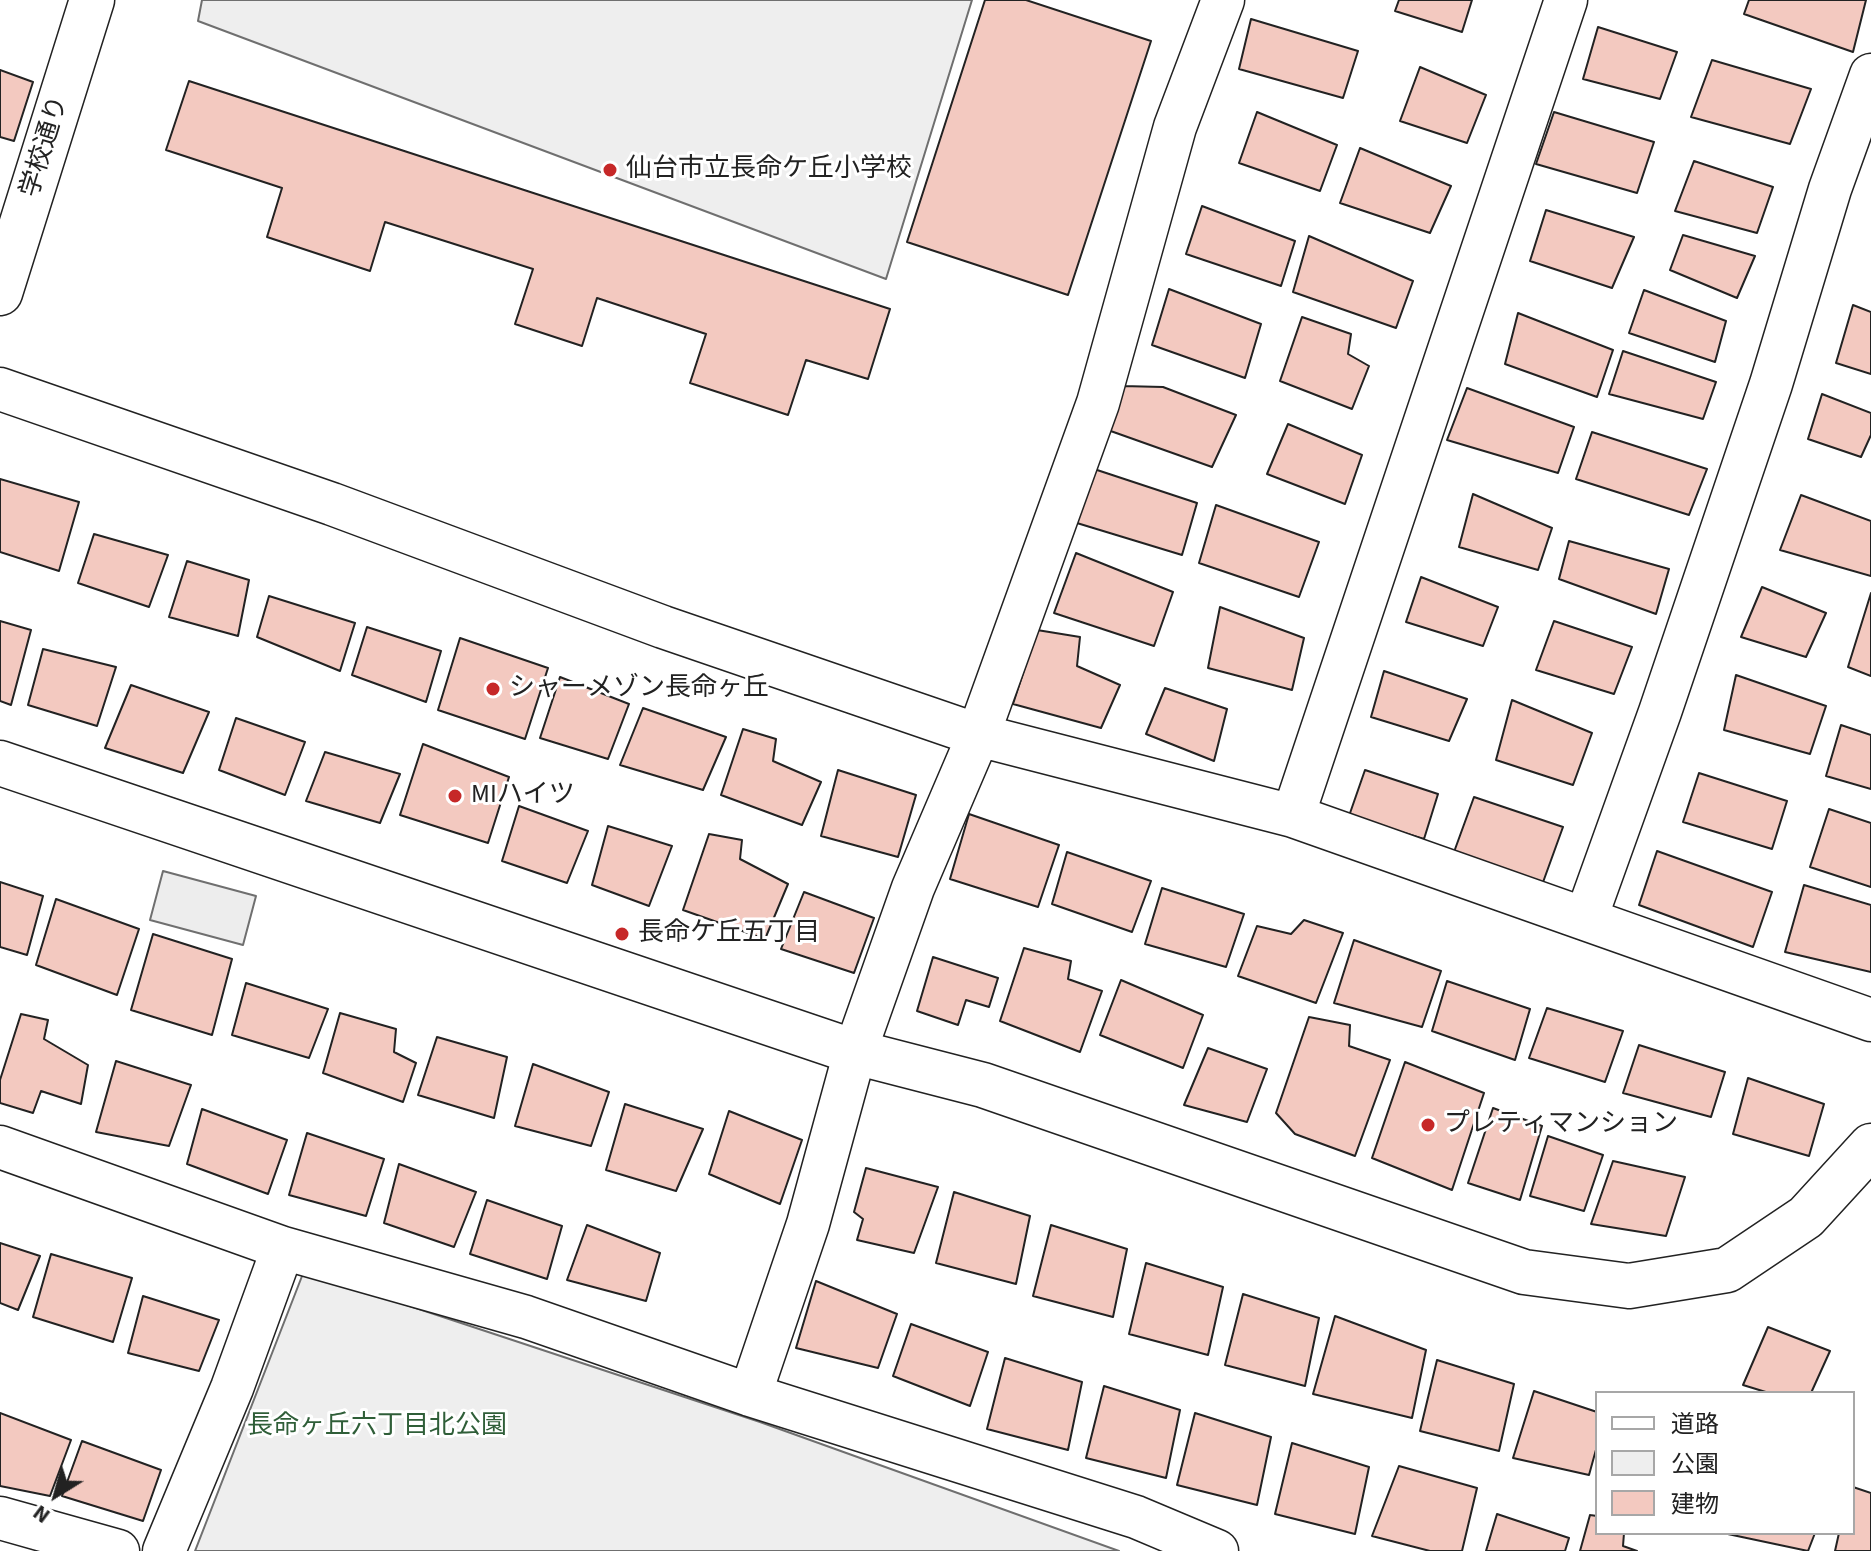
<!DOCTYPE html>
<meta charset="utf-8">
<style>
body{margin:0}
#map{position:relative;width:1871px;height:1551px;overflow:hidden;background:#fff;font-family:"Source Sans 3","Noto Sans JP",sans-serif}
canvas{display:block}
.legend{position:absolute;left:1595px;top:1391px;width:260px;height:144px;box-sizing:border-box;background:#fff;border:2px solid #a7a7a7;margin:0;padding:10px 14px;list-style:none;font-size:24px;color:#222}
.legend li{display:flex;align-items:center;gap:16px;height:40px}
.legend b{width:40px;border:2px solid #a7a7a7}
.north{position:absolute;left:16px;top:1455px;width:80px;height:80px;-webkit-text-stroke:6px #fff;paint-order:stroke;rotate:217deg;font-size:22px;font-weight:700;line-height:32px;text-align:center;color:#222}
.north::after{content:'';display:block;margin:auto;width:28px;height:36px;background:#222;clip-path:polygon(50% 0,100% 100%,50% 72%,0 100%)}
</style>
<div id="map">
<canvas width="1871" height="1551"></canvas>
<ul class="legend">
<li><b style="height:10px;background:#fff"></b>道路</li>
<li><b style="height:22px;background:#eee"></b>公園</li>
<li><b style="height:22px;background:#f3c9c0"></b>建物</li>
</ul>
<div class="north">N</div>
</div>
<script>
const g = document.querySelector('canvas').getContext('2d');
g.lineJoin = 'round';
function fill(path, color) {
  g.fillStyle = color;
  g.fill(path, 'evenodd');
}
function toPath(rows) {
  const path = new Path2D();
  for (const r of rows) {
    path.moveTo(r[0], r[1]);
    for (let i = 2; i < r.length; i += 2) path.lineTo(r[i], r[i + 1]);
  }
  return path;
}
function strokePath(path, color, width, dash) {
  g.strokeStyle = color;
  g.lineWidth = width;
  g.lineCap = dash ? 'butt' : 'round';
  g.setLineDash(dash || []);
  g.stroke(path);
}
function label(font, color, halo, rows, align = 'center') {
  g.font = font + ' "Source Sans 3","Noto Sans JP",sans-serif';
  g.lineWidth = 6;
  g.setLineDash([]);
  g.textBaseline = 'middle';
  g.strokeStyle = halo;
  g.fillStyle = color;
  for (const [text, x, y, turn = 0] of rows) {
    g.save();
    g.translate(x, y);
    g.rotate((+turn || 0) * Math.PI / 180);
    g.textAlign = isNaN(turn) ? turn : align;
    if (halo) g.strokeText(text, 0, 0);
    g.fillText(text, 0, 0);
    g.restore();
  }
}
const green = toPath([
 [202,0,972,0,886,279,198,21,202,0],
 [304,1271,760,1422,1119,1551,195,1551,304,1271]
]);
const parking = toPath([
 [163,871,256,896,243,945,150,920,163,871]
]);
const building = toPath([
 [985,0,1026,0,1151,41,1068,295,907,242,985,0],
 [1399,0,1472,0,1462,32,1395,11,1399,0],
 [1749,0,1866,0,1853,52,1744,14,1749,0],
 [1251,19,1358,51,1343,98,1239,69,1251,19],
 [1598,27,1677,52,1660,99,1583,79,1598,27],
 [1712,60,1811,89,1790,144,1691,117,1712,60],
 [1420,67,1486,95,1467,143,1400,121,1420,67],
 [0,70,33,82,14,141,0,137,0,70],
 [189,81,890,309,868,379,806,360,788,415,690,383,706,334,597,298,582,346,515,324,533,269,385,222,370,271,267,237,282,188,166,150,189,81],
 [1257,112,1337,145,1320,191,1239,163,1257,112],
 [1554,112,1654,142,1637,193,1536,164,1554,112],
 [1360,148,1451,186,1430,233,1340,203,1360,148],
 [1694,161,1773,187,1757,233,1675,211,1694,161],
 [1202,206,1295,241,1281,286,1186,254,1202,206],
 [1546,210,1634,237,1612,288,1530,261,1546,210],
 [1683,235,1755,256,1737,298,1670,270,1683,235],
 [1309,236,1413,281,1396,328,1293,292,1309,236],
 [1169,289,1261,324,1245,378,1152,345,1169,289],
 [1644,290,1726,321,1715,362,1629,333,1644,290],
 [1853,305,1871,312,1871,374,1836,363,1853,305],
 [1518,313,1613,350,1597,397,1505,364,1518,313],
 [1302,317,1351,334,1348,354,1369,366,1352,409,1280,381,1302,317],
 [1623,351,1716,382,1703,419,1609,394,1623,351],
 [1122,386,1163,387,1236,415,1212,467,1105,429,1122,386],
 [1467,388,1574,427,1558,473,1447,440,1467,388],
 [1822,394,1871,413,1871,435,1861,457,1808,439,1822,394],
 [1288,424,1362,455,1345,504,1267,474,1288,424],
 [1592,432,1707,469,1689,515,1576,479,1592,432],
 [1088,467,1197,503,1182,555,1067,520,1088,467],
 [0,479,79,502,59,571,0,552,0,479],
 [1473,494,1552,528,1538,570,1459,547,1473,494],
 [1801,495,1871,521,1871,576,1780,550,1801,495],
 [1216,505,1319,542,1299,597,1199,563,1216,505],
 [94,534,168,555,149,607,78,583,94,534],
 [1569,541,1669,569,1656,614,1559,579,1569,541],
 [1076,553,1173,592,1154,646,1054,613,1076,553],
 [187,561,249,580,238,636,169,617,187,561],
 [1421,577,1498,607,1483,646,1406,622,1421,577],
 [1762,587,1826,613,1806,657,1741,637,1762,587],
 [1871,593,1871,676,1848,667,1871,593],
 [269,596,355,623,340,671,257,637,269,596],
 [1220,607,1304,638,1292,690,1208,668,1220,607],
 [0,621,31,630,11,705,0,701,0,621],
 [1554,621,1632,647,1614,694,1536,670,1554,621],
 [367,627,441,651,426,702,352,675,367,627],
 [1037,630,1080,637,1077,666,1120,685,1101,728,1013,704,1037,630],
 [460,638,548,668,525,739,438,710,460,638],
 [43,649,116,667,97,726,28,705,43,649],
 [1384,671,1467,699,1449,741,1371,717,1384,671],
 [1736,675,1826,706,1810,754,1724,730,1736,675],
 [560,677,629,704,608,759,540,738,560,677],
 [131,685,209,712,183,773,105,748,131,685],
 [1165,688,1227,709,1214,761,1146,734,1165,688],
 [1512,700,1592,733,1573,785,1496,760,1512,700],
 [643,708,726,737,703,790,620,765,643,708],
 [236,718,305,742,285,795,219,770,236,718],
 [1841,725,1871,735,1871,789,1826,776,1841,725],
 [743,729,776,739,773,761,821,782,802,825,721,795,743,729],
 [423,744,509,777,488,843,400,815,423,744],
 [325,752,400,774,380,823,306,801,325,752],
 [838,770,916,795,898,857,821,836,838,770],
 [1365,770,1438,794,1424,839,1349,816,1365,770],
 [1699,773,1787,801,1772,849,1683,822,1699,773],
 [1474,797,1563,827,1542,885,1454,852,1474,797],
 [519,806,588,831,567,883,502,861,519,806],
 [1829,809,1871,823,1871,887,1810,867,1829,809],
 [969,814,1059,845,1038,907,950,879,969,814],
 [608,826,672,846,649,906,592,885,608,826],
 [709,834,742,840,740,859,788,884,765,939,683,910,709,834],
 [1657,851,1772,892,1753,947,1639,905,1657,851],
 [1067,852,1151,881,1132,932,1052,904,1067,852],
 [0,882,43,896,27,955,0,947,0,882],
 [1804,885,1871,905,1871,972,1785,952,1804,885],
 [1162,888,1244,914,1226,967,1145,944,1162,888],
 [804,892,874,918,854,973,781,949,804,892],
 [56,899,139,929,117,995,36,965,56,899],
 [1304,920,1343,933,1316,1003,1238,976,1257,926,1291,934,1304,920],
 [153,934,232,959,212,1035,131,1010,153,934],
 [1354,940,1441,971,1422,1027,1334,1003,1354,940],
 [1024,948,1071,961,1068,979,1102,991,1080,1052,1000,1021,1024,948],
 [933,957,998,978,989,1007,966,1000,958,1025,917,1011,933,957],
 [1121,980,1203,1015,1183,1068,1100,1035,1121,980],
 [1447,981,1530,1009,1515,1060,1432,1031,1447,981],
 [246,983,328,1009,309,1058,232,1035,246,983],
 [1547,1008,1623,1031,1605,1082,1529,1058,1547,1008],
 [340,1013,396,1029,394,1052,416,1063,403,1102,323,1073,340,1013],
 [21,1014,48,1020,44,1039,88,1065,81,1104,41,1091,33,1113,0,1103,0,1080,21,1014],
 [1309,1017,1350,1025,1349,1046,1390,1060,1355,1156,1295,1134,1276,1113,1309,1017],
 [437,1037,507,1057,494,1118,418,1095,437,1037],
 [1639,1045,1725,1072,1711,1117,1623,1093,1639,1045],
 [1208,1048,1267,1069,1247,1122,1184,1105,1208,1048],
 [116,1061,191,1085,169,1146,96,1132,116,1061],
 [1405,1062,1484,1093,1452,1190,1372,1158,1405,1062],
 [533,1064,609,1092,591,1146,515,1126,533,1064],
 [1748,1078,1824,1104,1809,1156,1733,1134,1748,1078],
 [625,1104,703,1129,676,1191,606,1170,625,1104],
 [1493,1108,1542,1126,1520,1200,1468,1183,1493,1108],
 [202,1109,287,1140,268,1194,187,1164,202,1109],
 [729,1111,802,1140,780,1204,709,1174,729,1111],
 [307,1133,384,1159,366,1216,289,1195,307,1133],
 [1548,1136,1603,1155,1584,1211,1530,1196,1548,1136],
 [1613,1161,1685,1177,1666,1236,1591,1224,1613,1161],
 [399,1164,476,1192,454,1247,384,1223,399,1164],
 [866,1168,938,1187,914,1253,857,1240,863,1219,854,1212,866,1168],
 [954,1192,1030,1216,1016,1284,936,1263,954,1192],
 [487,1200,562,1226,547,1279,470,1254,487,1200],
 [587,1225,660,1253,646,1301,567,1280,587,1225],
 [1051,1225,1127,1249,1113,1317,1033,1296,1051,1225],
 [0,1243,40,1256,18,1310,0,1303,0,1243],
 [51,1254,132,1278,113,1342,33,1317,51,1254],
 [1146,1263,1223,1287,1208,1355,1129,1334,1146,1263],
 [816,1281,897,1314,878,1368,796,1348,816,1281],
 [1243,1294,1319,1318,1305,1386,1225,1365,1243,1294],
 [143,1296,219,1320,199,1371,128,1353,143,1296],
 [1335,1316,1426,1350,1412,1418,1313,1394,1335,1316],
 [911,1324,988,1352,970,1406,893,1376,911,1324],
 [1768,1327,1830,1351,1811,1393,1769,1393,1743,1385,1768,1327],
 [1005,1358,1082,1382,1068,1450,987,1429,1005,1358],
 [1437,1360,1514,1384,1499,1451,1420,1431,1437,1360],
 [1104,1386,1180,1410,1166,1478,1086,1458,1104,1386],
 [1534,1391,1597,1412,1597,1446,1589,1475,1513,1458,1534,1391],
 [0,1413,71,1440,50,1496,0,1486,0,1413],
 [1195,1413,1271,1437,1257,1505,1177,1485,1195,1413],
 [82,1441,161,1470,143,1521,62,1496,82,1441],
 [1292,1443,1369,1467,1355,1534,1275,1514,1292,1443],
 [1399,1466,1477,1488,1462,1551,1430,1551,1372,1536,1399,1466],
 [1853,1487,1871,1493,1871,1551,1835,1551,1839,1533,1853,1533,1853,1487],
 [1497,1514,1569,1538,1565,1551,1486,1551,1497,1514],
 [1590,1515,1597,1516,1597,1533,1624,1533,1623,1546,1637,1551,1580,1551,1590,1515],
 [1723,1533,1815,1533,1808,1551,1723,1533]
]);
const street = toPath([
 [0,389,332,504,663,627,978,735,1293,816,1871,1020],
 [1293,816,1566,0],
 [1586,918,1660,712,1771,384,1830,189,1871,75],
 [0,1147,283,1248,526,1317,750,1395,1136,1517,1217,1551],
 [750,1395,808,1224,855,1052,913,888,976,741,1098,403,1175,127,1223,0],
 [0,1518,118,1551],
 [164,1551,232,1388,283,1248]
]);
const secondary = toPath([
 [0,293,92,0],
 [0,763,855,1052,983,1085,1524,1272,1629,1286,1727,1270,1806,1217,1871,1146]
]);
const markers = [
 [610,170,8,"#c62828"],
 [493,689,8,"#c62828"],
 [455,796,8,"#c62828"],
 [622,934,8,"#c62828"],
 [1428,1125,8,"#c62828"]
];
const streetNames = [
 ["学校通り",46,147,-73]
];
const poiNames = [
 ["仙台市立長命ケ丘小学校",626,170],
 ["シャーメゾン長命ヶ丘",509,689],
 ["MIハイツ",471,796],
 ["長命ケ丘五丁目",638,934],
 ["プレティマンション",1444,1125]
];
const parkNames = [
 ["長命ヶ丘六丁目北公園",377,1427]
];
fill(green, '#eee');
strokePath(green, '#6f6f6f', 2);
fill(parking, '#ededed');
strokePath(parking, '#6f6f6f', 2);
fill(building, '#f3c9c0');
strokePath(building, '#222', 2);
strokePath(street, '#222', 45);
strokePath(secondary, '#222', 47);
strokePath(street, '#fff', 42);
strokePath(secondary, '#fff', 44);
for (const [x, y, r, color] of markers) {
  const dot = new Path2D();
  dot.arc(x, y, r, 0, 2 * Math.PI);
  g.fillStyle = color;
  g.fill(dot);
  strokePath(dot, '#fff', 3);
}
label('26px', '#222', '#fff', streetNames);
label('26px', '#222', '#fff', poiNames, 'left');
label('26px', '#2f5e38', '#fff', parkNames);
</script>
